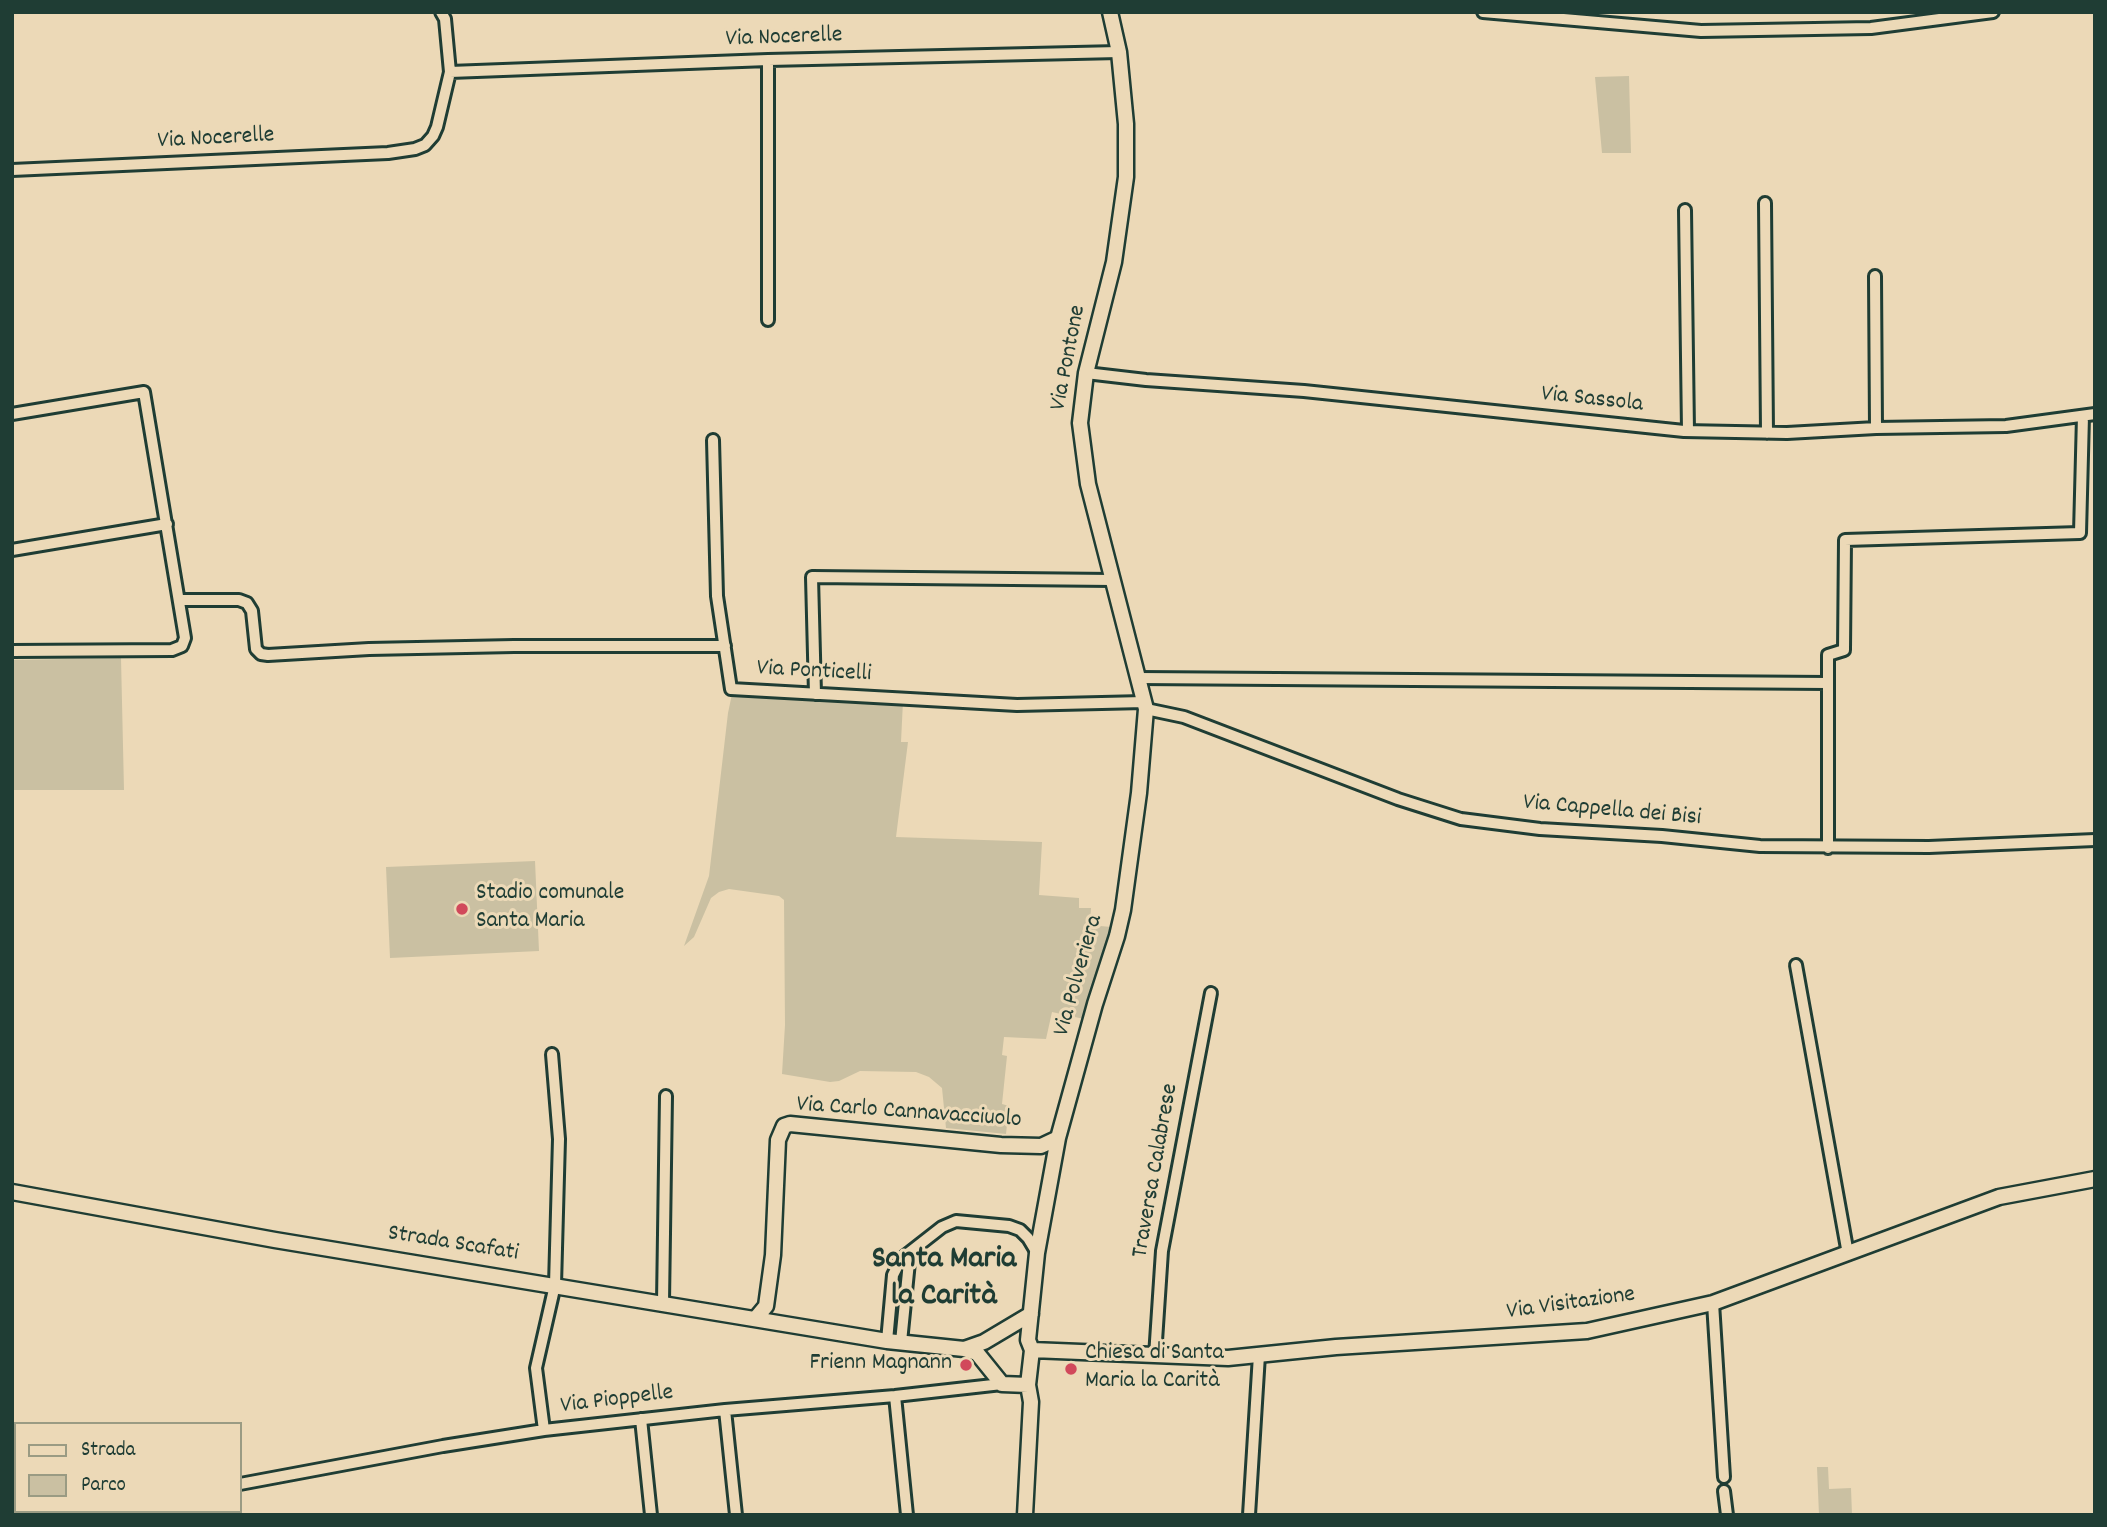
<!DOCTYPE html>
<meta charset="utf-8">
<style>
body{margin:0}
#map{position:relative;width:2107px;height:1527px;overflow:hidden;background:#ecd9b7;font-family:Dekko,sans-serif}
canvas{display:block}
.frame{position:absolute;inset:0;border:14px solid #1f3d34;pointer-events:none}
.legend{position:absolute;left:14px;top:1422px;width:228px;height:91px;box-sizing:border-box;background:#ecd9b7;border:2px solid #9a9b83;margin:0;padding:9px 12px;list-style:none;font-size:21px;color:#1f3d34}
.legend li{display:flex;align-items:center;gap:14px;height:35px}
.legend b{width:35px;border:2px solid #9a9b83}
</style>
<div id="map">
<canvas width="2107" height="1527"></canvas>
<div class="frame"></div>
<ul class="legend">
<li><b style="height:9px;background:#ecd9b7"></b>Strada</li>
<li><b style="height:19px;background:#cac0a2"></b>Parco</li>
</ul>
</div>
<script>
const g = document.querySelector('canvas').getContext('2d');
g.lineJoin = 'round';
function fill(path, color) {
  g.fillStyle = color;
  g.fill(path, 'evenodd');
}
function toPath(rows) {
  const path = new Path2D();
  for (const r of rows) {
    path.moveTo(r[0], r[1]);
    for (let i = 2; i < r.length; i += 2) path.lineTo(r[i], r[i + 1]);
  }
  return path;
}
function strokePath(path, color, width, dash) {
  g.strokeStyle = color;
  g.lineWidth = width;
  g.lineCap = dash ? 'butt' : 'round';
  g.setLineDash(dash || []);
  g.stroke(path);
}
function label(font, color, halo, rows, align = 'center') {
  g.font = font + ' Dekko,sans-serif';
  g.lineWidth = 6;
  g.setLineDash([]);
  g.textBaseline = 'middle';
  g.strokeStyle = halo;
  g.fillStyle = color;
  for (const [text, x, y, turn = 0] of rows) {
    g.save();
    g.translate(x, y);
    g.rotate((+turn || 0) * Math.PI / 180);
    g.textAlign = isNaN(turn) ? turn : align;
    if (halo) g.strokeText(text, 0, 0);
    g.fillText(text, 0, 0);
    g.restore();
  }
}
const green = toPath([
 [1629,76,1631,153,1602,153,1595,77],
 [121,658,124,790,12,790,12,660],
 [732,694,903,701,901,742,908,742,896,837,1042,842,1039,895,1079,898,1079,908,1091,908,1090,925,1111,927,1084,1019,1052,1012,1046,1039,1004,1037,1002,1055,1007,1056,1002,1104,1009,1106,1006,1134,946,1128,942,1088,929,1077,916,1072,860,1071,839,1081,830,1082,782,1074,785,1025,784,900,779,896,729,889,719,892,711,898,694,937,684,946,709,876,728,713],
 [535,861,539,951,390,958,386,867],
 [1817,1467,1828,1467,1829,1489,1851,1488,1852,1515,1819,1515]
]);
const minor = toPath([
 [441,12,445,19,450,72],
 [1483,12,1701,31,1871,28,1993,12],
 [12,170,388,153,415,149,425,145,433,136,437,127,450,72,768,60,1119,52],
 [1765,203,1767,433],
 [1685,210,1688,431],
 [1875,276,1876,428],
 [768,320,768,60],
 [1086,373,1146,380,1304,391,1684,431,1787,433,1876,428,2006,426,2095,414],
 [12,414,144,392,185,638,182,646,172,650,12,651],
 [713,440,717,596,731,689,1017,705,1144,702],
 [12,550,167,524],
 [179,600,239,600,247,603,252,611,256,649,261,654,268,655,369,649,514,646,725,646],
 [1138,678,1828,683],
 [815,694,812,577,1113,580],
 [1146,709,1184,717,1398,799,1461,819,1540,829,1662,836,1760,846,1929,847,2095,840],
 [1828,848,1828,655,1844,650,1845,540,2080,533,2083,416],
 [1796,965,1848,1254],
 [663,1302,666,1096],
 [1713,1303,1724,1477],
 [887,1341,893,1275,901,1259,910,1252],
 [901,1342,910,1252,942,1227,956,1221,1009,1226,1020,1230,1028,1238,1037,1253],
 [1155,1356,1162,1251,1211,993],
 [895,1396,907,1515],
 [725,1410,736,1515],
 [641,1419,651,1515],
 [544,1430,536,1368,555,1285,559,1139,552,1054],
 [240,1484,443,1446,544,1430,725,1410,895,1396,1002,1384],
 [1724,1491,1727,1515],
 [74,1515,93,1511],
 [1249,1515,1259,1355]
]);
const tertiary = toPath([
 [12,1192,275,1240,887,1341,964,1349,977,1353,1002,1384,1028,1385],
 [756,1318,766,1306,773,1255,778,1140,784,1126,790,1124,1001,1145,1041,1146,1058,1138],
 [964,1349,984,1342,1031,1314],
 [1032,1350,1228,1358,1336,1347,1587,1331,1713,1303,1999,1197,2095,1179],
 [1025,1515,1031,1402,1028,1385,1032,1350,1028,1340,1037,1253,1058,1138,1095,1004,1117,936,1123,910,1139,793,1146,709,1088,484,1080,423,1086,373,1114,262,1126,177,1126,124,1119,52,1110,12]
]);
const markers = [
 [462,909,7,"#d1495b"],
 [966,1365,7,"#d1495b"],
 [1071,1369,7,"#d1495b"]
];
const streetNames = [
 ["Via Nocerelle",784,39,-2],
 ["Via Nocerelle",216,140,-3],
 ["Via Pontone",1070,358,-79],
 ["Via Sassola",1592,401,6],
 ["Via Ponticelli",814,673,3],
 ["Via Cappella dei Bisi",1612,812,5],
 ["Via Polveriera",1080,976,-74],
 ["Via Carlo Cannavacciuolo",909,1114,4],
 ["Traversa Calabrese",1157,1171,-80],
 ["Strada Scafati",453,1245,9],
 ["Via Visitazione",1571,1305,-8],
 ["Via Pioppelle",617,1401,-7]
];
const poiNames = [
 ["Stadio comunale",476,895],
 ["Santa Maria",476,923],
 ["Chiesa di Santa",1085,1355],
 ["Maria la Carità",1085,1383],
 ["Frienn Magnann",952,1365,"right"]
];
const districtNames = [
 ["Santa Maria",944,1262],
 ["la Carità",944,1299]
];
fill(green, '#cac0a2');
strokePath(minor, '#1f3d34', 16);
strokePath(tertiary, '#1f3d34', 19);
strokePath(minor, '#ecd9b7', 10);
strokePath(tertiary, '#ecd9b7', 14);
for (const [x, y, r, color] of markers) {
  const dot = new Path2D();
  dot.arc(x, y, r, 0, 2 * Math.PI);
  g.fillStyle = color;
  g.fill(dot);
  strokePath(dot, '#ecd9b7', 2.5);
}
label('24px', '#1f3d34', '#ecd9b7', streetNames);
label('24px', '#1f3d34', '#ecd9b7', poiNames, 'left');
label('bold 32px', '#1f3d34', '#ecd9b7', districtNames);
</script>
